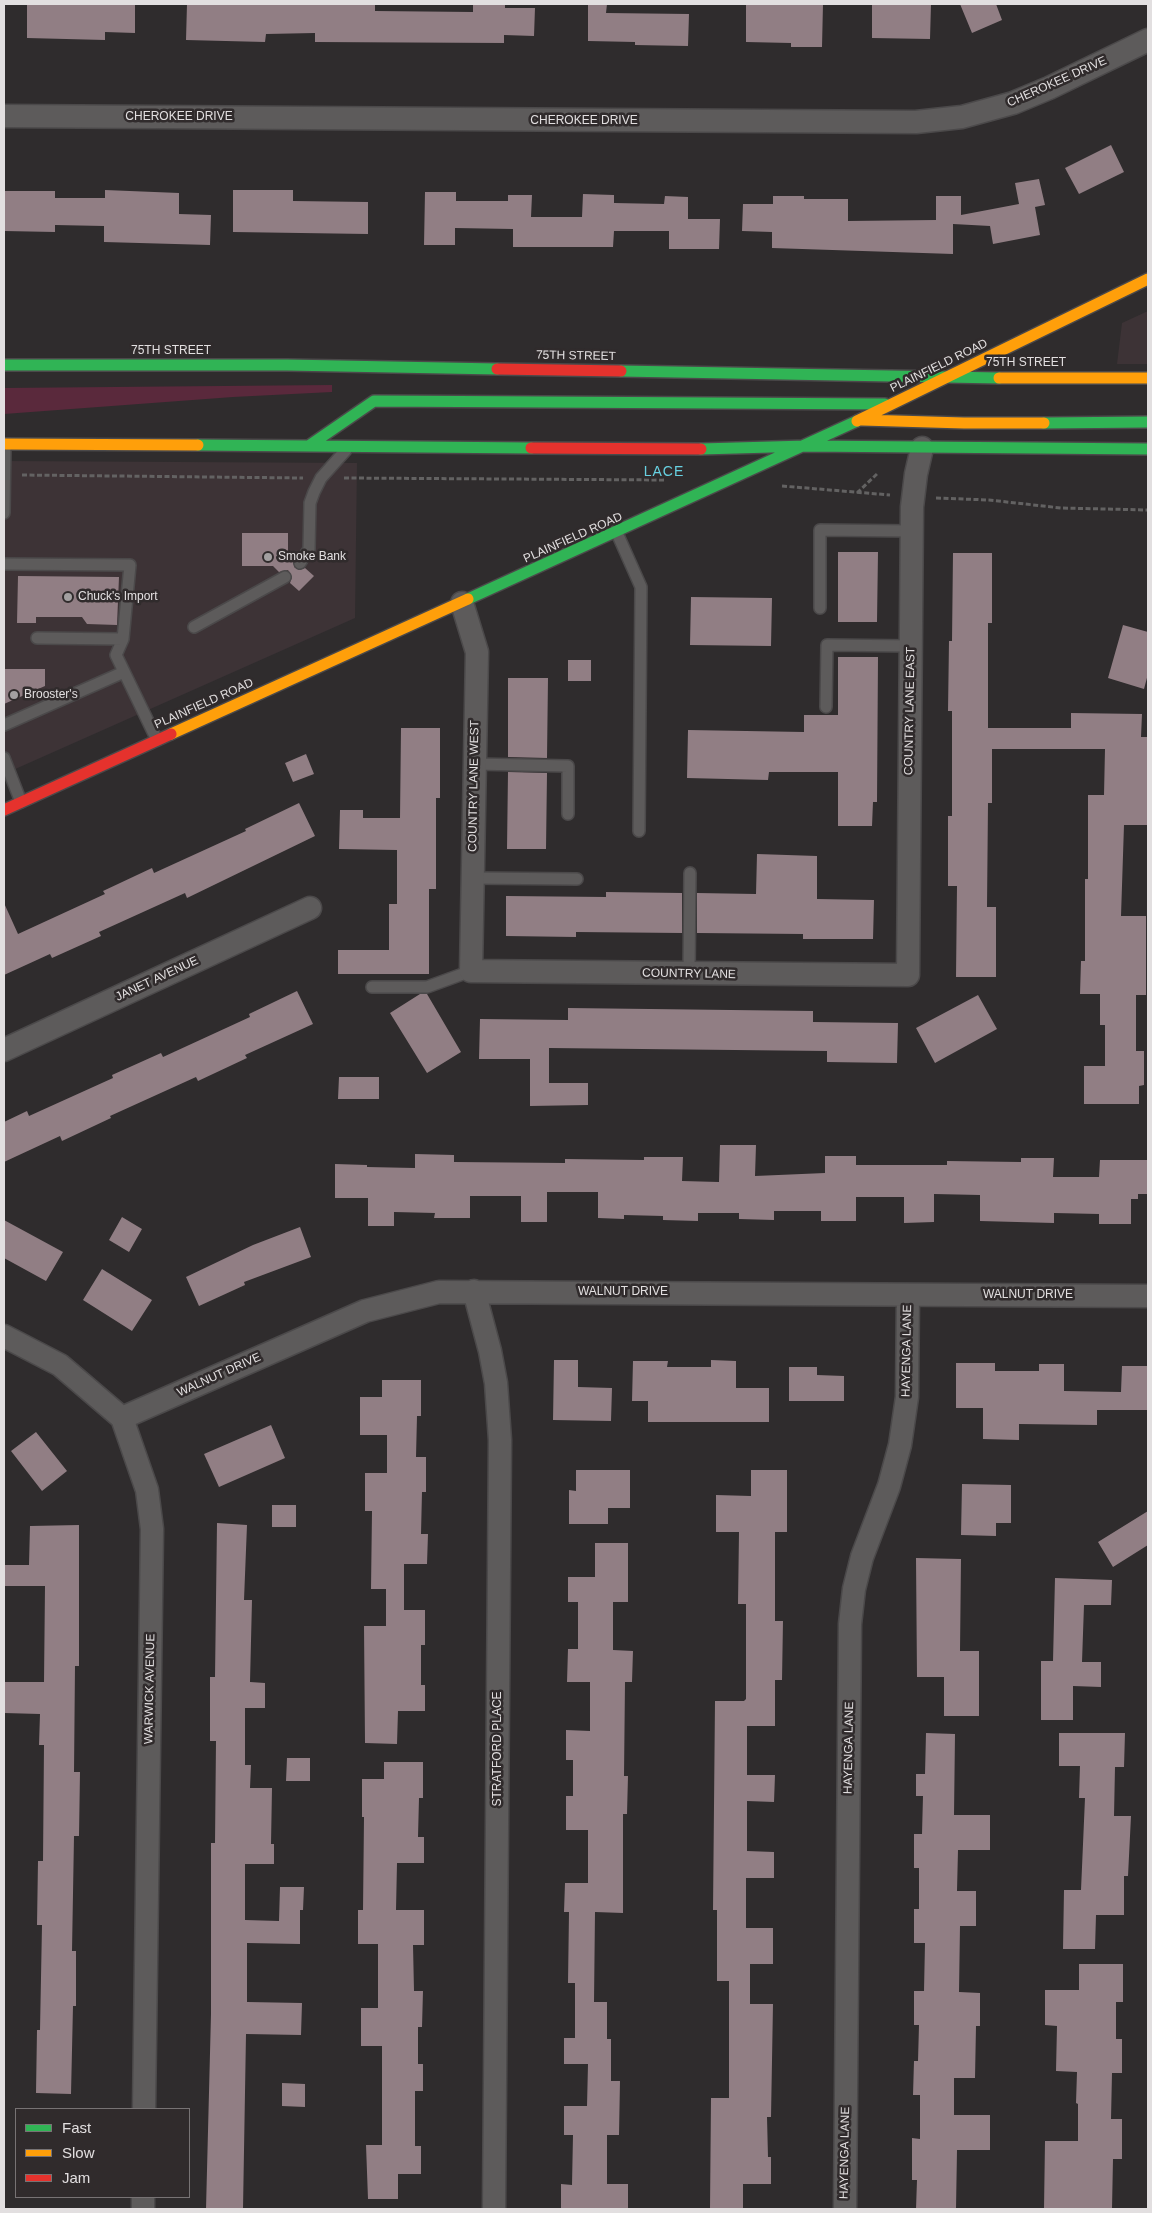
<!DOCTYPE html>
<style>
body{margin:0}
#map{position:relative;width:1152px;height:2213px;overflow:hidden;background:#2f2c2d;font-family:Helvetica,sans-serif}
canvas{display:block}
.frame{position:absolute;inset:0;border:5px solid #e2dfe0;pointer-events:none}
.legend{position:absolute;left:15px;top:2108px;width:175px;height:90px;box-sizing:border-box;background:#302b2c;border:1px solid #777374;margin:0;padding:6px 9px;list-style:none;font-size:15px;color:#e2dfe0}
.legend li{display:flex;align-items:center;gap:10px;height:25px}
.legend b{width:25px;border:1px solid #777374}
</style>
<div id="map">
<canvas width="1152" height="2213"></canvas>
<div class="frame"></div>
<ul class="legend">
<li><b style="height:6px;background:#30b455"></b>Fast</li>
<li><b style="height:6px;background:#ff9f0a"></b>Slow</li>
<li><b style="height:6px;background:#e5322d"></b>Jam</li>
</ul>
</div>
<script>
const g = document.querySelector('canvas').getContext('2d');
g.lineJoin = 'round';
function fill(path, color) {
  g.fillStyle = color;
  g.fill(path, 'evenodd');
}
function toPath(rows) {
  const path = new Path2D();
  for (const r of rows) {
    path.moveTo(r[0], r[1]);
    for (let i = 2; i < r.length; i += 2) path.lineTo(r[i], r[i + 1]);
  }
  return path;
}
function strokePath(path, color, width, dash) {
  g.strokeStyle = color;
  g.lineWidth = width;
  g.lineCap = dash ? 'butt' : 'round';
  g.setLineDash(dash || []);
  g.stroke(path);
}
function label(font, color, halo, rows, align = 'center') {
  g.font = font + ' Helvetica,sans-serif';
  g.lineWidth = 5;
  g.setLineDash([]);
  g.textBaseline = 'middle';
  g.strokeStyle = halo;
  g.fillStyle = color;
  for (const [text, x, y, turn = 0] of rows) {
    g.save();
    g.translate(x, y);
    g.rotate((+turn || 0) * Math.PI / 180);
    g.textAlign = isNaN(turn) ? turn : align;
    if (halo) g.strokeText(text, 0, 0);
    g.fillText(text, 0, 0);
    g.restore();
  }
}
const built = toPath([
 [1148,311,1148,364,1117,364,1122,323],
 [4,461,357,463,355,618,4,774]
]);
const green = toPath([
 [332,385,332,392,233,397,4,414,4,388]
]);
const building = toPath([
 [27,4,135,5,135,33,105,32,105,40,27,38],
 [187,4,375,4,375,11,473,12,473,4,505,4,505,8,535,8,534,36,504,35,504,43,315,42,315,33,266,34,265,42,186,40],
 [588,4,607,4,606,13,689,14,688,46,635,45,635,42,588,41],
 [746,4,823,4,822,47,791,47,791,43,746,42],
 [872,4,931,4,930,39,872,38],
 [960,4,996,4,1002,20,972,33],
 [1111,145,1124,172,1079,194,1065,168],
 [1039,179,1045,205,1035,207,1040,235,993,244,990,226,953,224,953,254,772,248,772,232,742,231,743,204,773,204,773,196,804,196,804,199,848,199,848,221,936,220,936,196,961,196,961,215,1019,204,1015,183],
 [105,190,179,193,179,214,211,215,210,245,104,242,104,226,55,225,55,232,4,231,4,191,55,191,55,198,105,198],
 [233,190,293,190,293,201,368,202,368,234,233,232],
 [425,192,456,192,456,201,508,201,508,195,532,195,531,217,582,217,583,194,614,195,614,203,664,204,665,196,688,197,688,219,720,219,719,249,669,249,669,231,614,231,613,247,513,247,513,229,455,228,455,245,424,245],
 [242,533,288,533,288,551,295,558,294,567,299,570,305,568,314,576,299,591,290,583,292,577,288,570,279,572,273,566,242,566],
 [838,552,878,552,877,622,838,622],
 [953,553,992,553,992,623,988,623,988,728,1071,728,1071,713,1142,714,1141,737,1148,737,1147,825,1124,825,1121,916,1146,916,1146,995,1136,995,1136,1051,1144,1051,1144,1085,1139,1086,1139,1104,1084,1104,1084,1066,1105,1066,1105,1025,1100,1025,1100,994,1080,994,1081,961,1085,961,1085,879,1088,879,1088,795,1104,795,1105,749,992,749,992,803,988,803,987,907,996,907,996,977,956,977,957,886,948,886,948,816,952,816,952,711,948,711,949,641,952,641],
 [18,576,119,577,117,625,87,624,82,617,36,617,36,623,17,623],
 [691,597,772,598,771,646,690,645],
 [1123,625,1148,632,1148,674,1144,689,1108,678],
 [838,657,878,657,877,802,873,802,872,826,838,826,838,772,769,772,768,780,687,778,688,730,804,732,804,715,838,715],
 [568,660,591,660,591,681,568,681],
 [4,669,45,669,45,686,4,704],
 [508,678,548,678,547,758,508,757],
 [401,728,440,728,440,798,436,798,436,889,429,889,429,974,338,974,338,950,389,950,389,904,397,904,397,850,339,849,340,810,363,810,363,818,400,818],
 [306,754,314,774,293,782,285,763],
 [508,772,547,773,546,849,507,849],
 [299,803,315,836,187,898,185,893,99,932,101,936,52,958,50,954,4,975,4,903,18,934,105,894,103,891,152,868,154,873,246,831,245,829],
 [757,854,817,856,817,899,874,900,873,939,803,939,803,934,697,933,697,893,756,894],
 [606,892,682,893,682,933,576,932,576,937,506,936,506,896,606,897],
 [297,991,313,1024,245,1055,247,1058,198,1081,196,1077,110,1116,111,1118,62,1141,60,1136,4,1162,4,1122,27,1111,29,1116,113,1078,112,1075,161,1053,163,1057,250,1017,249,1014],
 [420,994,427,994,461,1052,427,1073,390,1013],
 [978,995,997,1029,935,1063,916,1028],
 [568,1008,813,1011,813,1022,898,1023,897,1063,827,1062,827,1051,549,1048,549,1083,588,1083,588,1105,530,1106,530,1059,479,1059,480,1019,568,1020],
 [339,1077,379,1077,379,1099,338,1099],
 [720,1145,756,1145,755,1176,825,1173,825,1156,856,1156,856,1165,947,1165,947,1161,1021,1162,1021,1158,1054,1158,1053,1177,1099,1177,1100,1160,1148,1160,1148,1194,1138,1194,1138,1199,1131,1199,1131,1224,1099,1224,1099,1214,1054,1213,1054,1223,980,1221,980,1195,934,1194,934,1222,904,1223,904,1197,856,1197,856,1221,821,1221,821,1211,774,1211,774,1220,739,1219,739,1213,698,1213,698,1221,663,1220,663,1216,624,1215,624,1219,598,1218,598,1192,547,1192,547,1222,521,1222,521,1196,470,1196,470,1218,434,1218,435,1213,394,1212,394,1226,368,1226,368,1198,335,1198,335,1164,367,1165,367,1167,415,1168,415,1154,454,1155,454,1162,565,1163,565,1159,644,1160,644,1157,683,1157,682,1181,719,1182],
 [122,1217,142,1229,129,1252,109,1240],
 [4,1220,63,1252,46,1281,4,1258],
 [300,1227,311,1257,244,1282,245,1285,199,1306,186,1277,253,1245],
 [102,1269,152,1300,132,1331,83,1300],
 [554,1360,578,1360,578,1387,612,1388,611,1421,553,1420],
 [711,1360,736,1361,736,1388,769,1388,769,1422,648,1422,648,1401,632,1401,633,1361,668,1361,667,1367,711,1367],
 [956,1363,995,1363,995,1371,1039,1371,1039,1364,1064,1364,1064,1391,1121,1392,1122,1366,1148,1366,1148,1410,1097,1410,1097,1425,1019,1424,1019,1440,983,1439,983,1408,956,1408],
 [789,1367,817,1367,817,1375,844,1376,844,1401,789,1401],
 [382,1380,421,1380,421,1416,417,1416,416,1457,426,1457,426,1492,422,1492,421,1534,428,1534,427,1564,404,1564,404,1610,425,1610,425,1645,421,1645,421,1685,425,1685,425,1711,398,1711,397,1744,365,1743,364,1626,386,1626,386,1589,371,1589,372,1511,365,1511,365,1473,387,1473,387,1435,360,1435,360,1397,382,1397],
 [271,1425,285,1458,219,1487,204,1454],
 [36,1432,67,1471,42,1491,11,1451],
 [576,1470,630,1470,630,1508,608,1508,608,1524,569,1524,569,1490,576,1491],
 [751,1470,787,1470,787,1532,775,1532,775,1621,783,1621,782,1680,775,1680,775,1726,747,1726,747,1775,775,1775,774,1802,747,1801,747,1851,774,1852,774,1878,746,1878,746,1928,773,1928,773,1964,750,1964,750,2004,773,2004,771,2117,767,2117,768,2157,771,2157,771,2184,743,2184,743,2209,710,2209,711,2098,729,2098,729,1981,717,1981,717,1910,713,1910,715,1701,744,1701,746,1699,746,1604,738,1604,739,1532,716,1532,716,1495,751,1496],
 [962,1484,1011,1485,1011,1523,996,1523,996,1536,961,1535],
 [272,1505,296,1505,296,1527,272,1527],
 [1148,1511,1148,1545,1113,1567,1098,1542],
 [217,1523,247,1525,244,1600,252,1600,250,1682,265,1683,265,1708,245,1708,245,1765,251,1765,250,1788,272,1788,271,1844,274,1844,274,1864,245,1864,245,1920,279,1921,280,1887,304,1887,303,1910,300,1910,300,1944,247,1943,247,2002,302,2003,301,2035,246,2034,243,2209,206,2209,211,2014,211,1843,215,1843,216,1741,210,1741,210,1677,215,1677],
 [79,1525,79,1666,75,1666,74,1772,80,1772,79,1836,74,1836,72,1951,76,1951,76,2006,73,2006,71,2094,36,2093,37,2030,40,2030,42,1925,37,1925,38,1861,43,1861,44,1745,39,1745,40,1714,4,1713,4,1682,44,1682,45,1586,4,1586,4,1565,29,1565,30,1526],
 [595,1543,628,1543,628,1602,613,1602,613,1650,633,1651,632,1682,625,1682,624,1776,628,1776,627,1814,623,1814,623,1913,595,1912,594,2002,607,2002,607,2039,611,2039,611,2081,620,2081,619,2135,607,2135,607,2184,628,2184,628,2209,561,2209,561,2184,572,2185,573,2135,564,2135,564,2106,587,2106,588,2064,564,2064,564,2038,575,2038,575,1983,568,1983,569,1912,564,1912,565,1883,588,1883,588,1830,566,1830,566,1796,573,1796,573,1760,566,1760,566,1730,590,1731,590,1682,567,1682,568,1649,578,1649,578,1602,568,1602,568,1577,595,1577],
 [916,1558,961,1559,960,1651,979,1651,979,1716,944,1716,944,1677,917,1677],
 [1055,1578,1112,1580,1111,1605,1084,1605,1082,1662,1101,1662,1101,1687,1073,1686,1073,1720,1041,1720,1041,1661,1053,1661],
 [926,1733,955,1734,954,1815,990,1815,990,1850,958,1850,957,1891,976,1891,976,1926,960,1926,959,1992,980,1993,980,2026,976,2026,975,2078,954,2078,954,2115,990,2115,990,2150,957,2150,956,2209,916,2209,917,2180,912,2180,912,2138,920,2139,920,2095,913,2095,914,2061,918,2061,919,2025,914,2025,914,1991,924,1991,925,1943,914,1943,914,1909,919,1909,919,1868,914,1868,914,1834,922,1834,923,1796,916,1796,916,1774,925,1774],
 [1059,1733,1125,1733,1124,1767,1115,1767,1114,1816,1131,1816,1128,1876,1124,1876,1124,1915,1096,1915,1095,1949,1063,1949,1064,1890,1081,1890,1085,1798,1079,1798,1080,1766,1059,1766],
 [287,1758,310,1758,310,1781,286,1781],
 [384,1762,423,1762,423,1798,419,1798,418,1837,424,1837,424,1863,397,1863,396,1910,424,1910,424,1945,413,1945,414,1991,423,1991,422,2027,418,2027,418,2064,423,2064,423,2091,415,2091,415,2146,421,2146,421,2174,398,2174,398,2199,368,2199,366,2145,382,2145,382,2046,361,2046,361,2008,378,2008,378,1944,358,1944,358,1910,363,1910,364,1817,362,1817,362,1779,384,1779],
 [1079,1964,1123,1964,1123,2002,1116,2002,1116,2039,1122,2039,1122,2073,1112,2073,1111,2119,1122,2119,1122,2159,1113,2159,1112,2209,1044,2209,1045,2141,1078,2141,1078,2104,1076,2103,1077,2072,1056,2071,1057,2026,1045,2025,1045,1990,1079,1990],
 [282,2083,305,2084,305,2107,282,2106]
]);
const path = toPath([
 [22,475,303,478],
 [344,478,666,480],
 [782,486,890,495],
 [857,493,878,473],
 [936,498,989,500,1061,508,1148,510]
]);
const lane = toPath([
 [4,513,5,444],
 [617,533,641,587,639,831],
 [300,563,309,549,310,503,314,492,321,478,346,450],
 [4,564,130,565,123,639,116,655,157,740],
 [820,608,820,530,912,531],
 [194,627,285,577],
 [37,638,123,639],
 [826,707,827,645,911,646],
 [4,725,124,672],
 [4,758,21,802],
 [475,764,568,766,568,814],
 [473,878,577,879],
 [689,974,690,873],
 [372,987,427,987,471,971]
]);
const street = toPath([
 [4,116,916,122,962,117,1013,103,1049,88,1148,40],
 [462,603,477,652,471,971,908,975,912,507,916,474,922,448],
 [4,1050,310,908],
 [474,1291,490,1351,496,1383,500,1440,494,2209],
 [4,1336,60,1365,122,1418,147,1490,152,1529,144,2109],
 [122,1418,365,1311,439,1292,1148,1296],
 [143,2209,143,2197],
 [845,2209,850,1624,854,1589,862,1557,889,1486,900,1445,907,1397,908,1295]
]);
const fast = toPath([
 [4,365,287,365,497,369],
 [621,371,999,378],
 [1044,423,1148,422],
 [198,445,531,448],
 [310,445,374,401,885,404],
 [701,449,806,446,1148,449],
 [468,599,857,421]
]);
const slow = toPath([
 [999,378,1148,378],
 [862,420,964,423,1044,423],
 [857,421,1148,279],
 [4,444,198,445],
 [171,734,468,599]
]);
const jam = toPath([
 [497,369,621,371],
 [531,448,701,449],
 [4,810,171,734]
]);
const markers = [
 [268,557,5,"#a3a0a1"],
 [68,597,5,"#a3a0a1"],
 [14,695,5,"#a3a0a1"]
];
const streetNames = [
 ["CHEROKEE DRIVE",1057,82,-24],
 ["CHEROKEE DRIVE",179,117],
 ["CHEROKEE DRIVE",584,121],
 ["75TH STREET",171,351],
 ["75TH STREET",576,356,1],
 ["75TH STREET",1026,363],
 ["PLAINFIELD ROAD",939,366,-26],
 ["PLAINFIELD ROAD",573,538,-24],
 ["PLAINFIELD ROAD",204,704,-24],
 ["COUNTRY LANE EAST",910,711,-89],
 ["COUNTRY LANE WEST",474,786,-89],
 ["COUNTRY LANE",689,974,1],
 ["JANET AVENUE",157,979,-25],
 ["WALNUT DRIVE",623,1292],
 ["WALNUT DRIVE",1028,1295],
 ["HAYENGA LANE",907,1351,-89],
 ["WALNUT DRIVE",219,1375,-24],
 ["WARWICK AVENUE",150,1689,-89],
 ["HAYENGA LANE",849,1748,-89],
 ["STRATFORD PLACE",498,1749,-90],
 ["HAYENGA LANE",845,2153,-89]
];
const poiNames = [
 ["Smoke Bank",278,557],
 ["Chuck's Import",78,597],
 ["Brooster's",24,695]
];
const neighbourhoodNames = [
 ["LACE",664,472]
];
fill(built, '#3d3336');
fill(green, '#5a293c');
fill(building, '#917e84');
strokePath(lane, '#4b494a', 14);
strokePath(street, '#4b494a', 25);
strokePath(fast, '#4b494a', 14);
strokePath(slow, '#4b494a', 14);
strokePath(jam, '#4b494a', 14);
strokePath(path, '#636262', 3, [5, 2.5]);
strokePath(lane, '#5d5b5b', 11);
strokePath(street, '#5d5b5b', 22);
strokePath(fast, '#30b455', 11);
strokePath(slow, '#ff9f0a', 11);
strokePath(jam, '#e5322d', 11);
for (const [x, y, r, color] of markers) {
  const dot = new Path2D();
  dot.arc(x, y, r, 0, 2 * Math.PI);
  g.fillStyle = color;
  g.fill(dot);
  strokePath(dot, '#302b2c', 2);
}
label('12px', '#e2dfe0', '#302b2c', streetNames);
label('12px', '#e2dfe0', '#302b2c', poiNames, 'left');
g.letterSpacing = '1px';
label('14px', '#67d1e1', '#302b2c', neighbourhoodNames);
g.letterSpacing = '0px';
</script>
